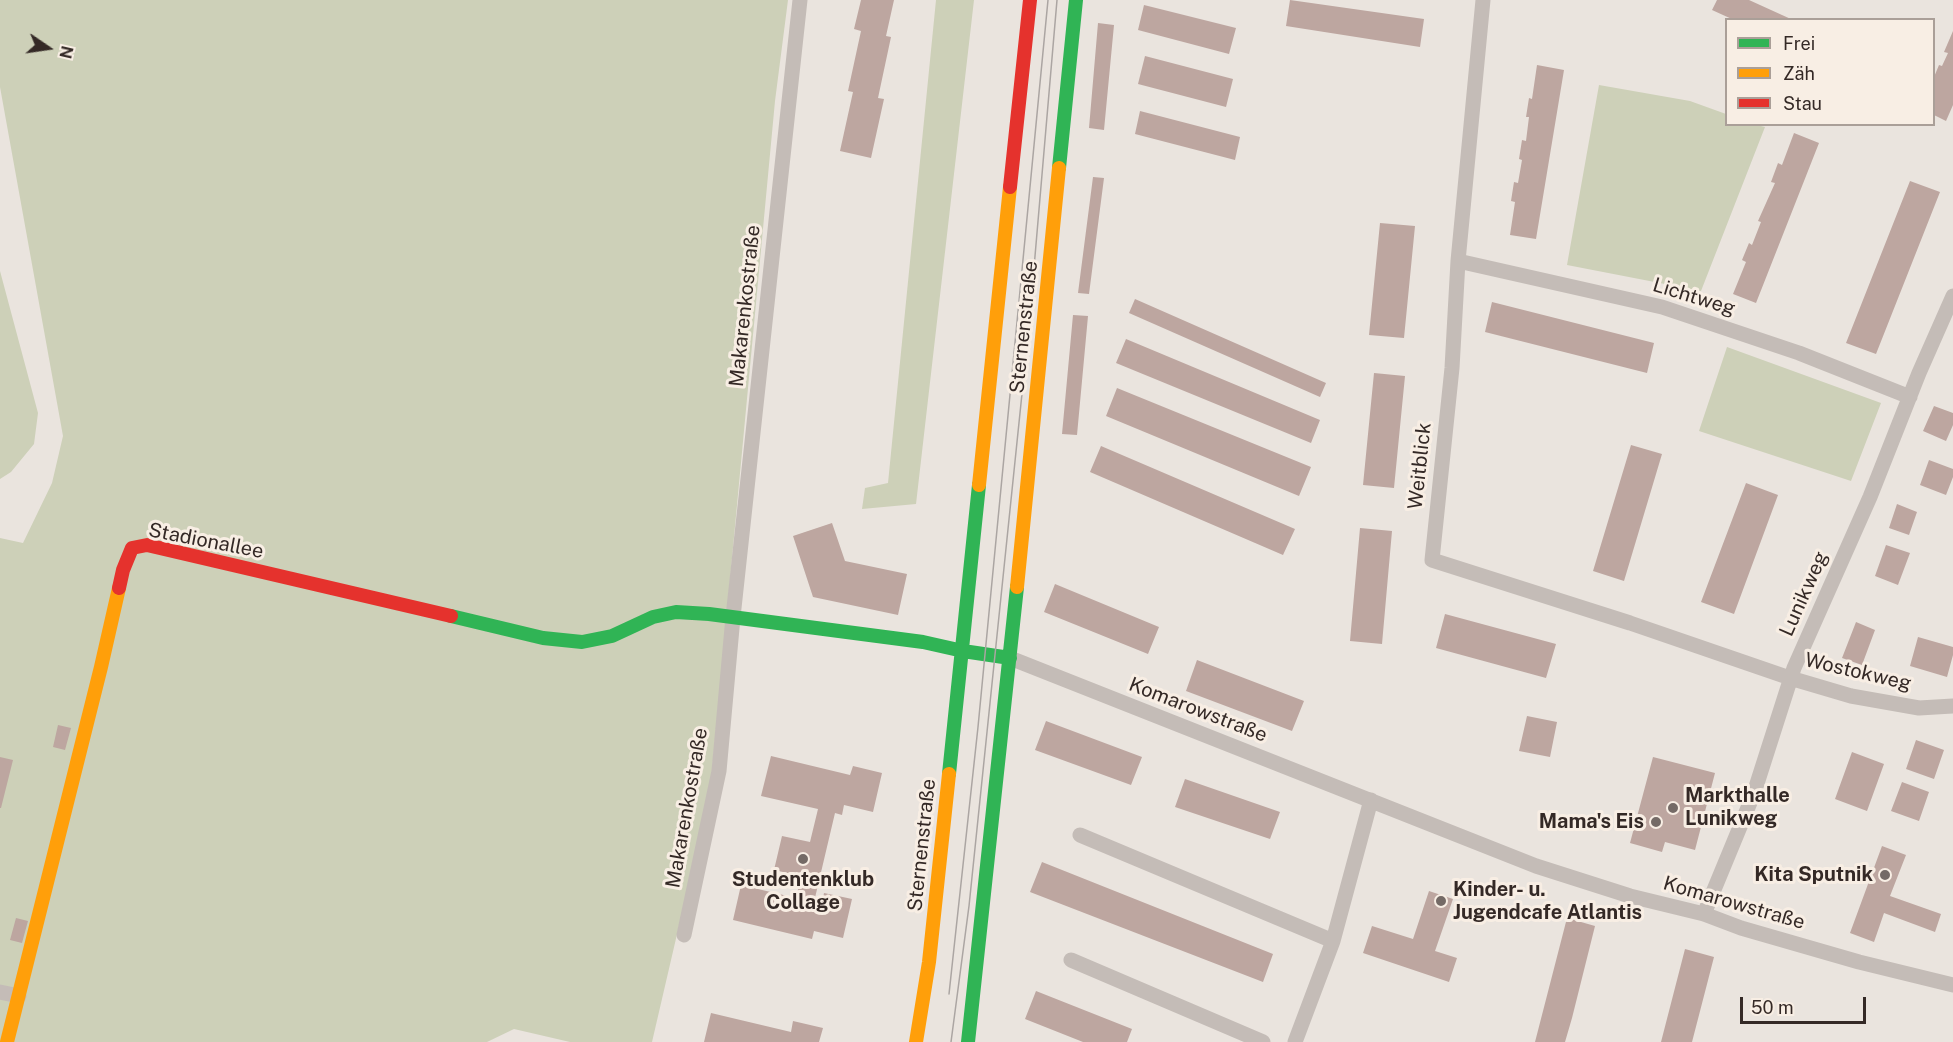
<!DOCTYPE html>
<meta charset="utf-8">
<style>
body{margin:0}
#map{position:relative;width:1953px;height:1042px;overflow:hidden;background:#eae4de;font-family:"Public Sans",sans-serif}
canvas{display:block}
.legend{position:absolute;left:1725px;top:18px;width:210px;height:108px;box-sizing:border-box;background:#f8eee4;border:2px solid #aa9f98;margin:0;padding:8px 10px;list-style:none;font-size:18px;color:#342926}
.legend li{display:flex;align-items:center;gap:12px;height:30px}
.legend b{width:30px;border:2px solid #aa9f98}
.north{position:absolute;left:18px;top:18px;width:60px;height:60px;-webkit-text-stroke:4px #f8eee4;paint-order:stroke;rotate:103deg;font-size:16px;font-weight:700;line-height:24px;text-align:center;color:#342926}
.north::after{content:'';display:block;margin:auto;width:21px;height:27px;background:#342926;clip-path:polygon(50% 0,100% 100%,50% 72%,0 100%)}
.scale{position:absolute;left:1740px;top:997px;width:126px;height:27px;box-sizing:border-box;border:3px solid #342926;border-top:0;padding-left:8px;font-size:18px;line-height:21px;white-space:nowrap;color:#342926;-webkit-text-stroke:4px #f8eee4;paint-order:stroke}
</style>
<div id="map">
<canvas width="1953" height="1042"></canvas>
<ul class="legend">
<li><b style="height:8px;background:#30b455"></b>Frei</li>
<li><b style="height:8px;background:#ff9f0a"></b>Zäh</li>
<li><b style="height:8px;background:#e5322d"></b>Stau</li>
</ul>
<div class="north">N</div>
<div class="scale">50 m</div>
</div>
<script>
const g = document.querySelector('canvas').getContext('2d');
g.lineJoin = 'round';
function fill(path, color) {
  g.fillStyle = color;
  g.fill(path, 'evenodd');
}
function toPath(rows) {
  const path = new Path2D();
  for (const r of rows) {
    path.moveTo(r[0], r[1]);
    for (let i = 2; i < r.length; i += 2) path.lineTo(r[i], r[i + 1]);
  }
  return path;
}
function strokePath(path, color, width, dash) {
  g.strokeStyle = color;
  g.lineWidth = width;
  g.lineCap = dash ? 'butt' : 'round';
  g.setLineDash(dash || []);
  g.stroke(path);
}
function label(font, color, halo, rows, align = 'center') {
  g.font = font + ' "Public Sans",sans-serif';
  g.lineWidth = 6;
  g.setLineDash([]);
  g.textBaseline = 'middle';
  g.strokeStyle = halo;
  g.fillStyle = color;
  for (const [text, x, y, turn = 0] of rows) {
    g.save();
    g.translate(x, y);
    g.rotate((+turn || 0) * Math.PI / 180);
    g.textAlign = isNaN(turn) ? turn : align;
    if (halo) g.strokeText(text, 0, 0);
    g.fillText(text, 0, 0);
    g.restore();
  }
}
const green = toPath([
 [0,0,788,0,775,101,710,792,652,1042,570,1042,514,1029,487,1042,0,1042,0,538,23,543,52,483,63,436,0,87],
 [936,0,974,0,916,504,862,509,865,488,888,483],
 [1599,85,1690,101,1726,114,1726,124,1757,125,1765,127,1701,291,1567,265],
 [0,271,38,413,34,444,11,472,0,479],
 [1727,347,1881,403,1851,481,1699,431]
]);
const building = toPath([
 [861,0,894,0,886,36,891,37,878,98,884,99,871,158,840,151,853,92,848,91,861,31,854,29],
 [1290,0,1424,19,1420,47,1286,26],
 [1717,0,1749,0,1793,20,1734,20,1712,10],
 [1144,5,1236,28,1229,54,1138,30],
 [1098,23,1114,25,1104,130,1089,128],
 [1953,31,1953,105,1946,121,1934,115,1934,77,1939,65,1942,66,1948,53,1944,52],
 [1145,56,1233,79,1226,107,1138,84],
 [1537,65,1564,70,1536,239,1510,235,1515,202,1511,201,1514,182,1518,183,1522,160,1519,159,1522,140,1526,141,1529,117,1526,117,1529,98,1532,99],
 [1140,111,1240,137,1235,160,1135,134],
 [1794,133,1819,143,1756,303,1733,294,1746,262,1742,260,1749,243,1752,245,1761,222,1758,221,1775,183,1771,182,1778,163,1782,165],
 [1093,177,1104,178,1089,294,1078,293],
 [1910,181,1940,192,1876,354,1846,343],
 [1380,223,1415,226,1404,338,1369,335],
 [1135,299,1326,383,1320,397,1129,313],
 [1492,302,1654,343,1647,373,1485,332],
 [1073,315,1088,316,1077,435,1062,434],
 [1126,339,1320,420,1311,443,1116,363],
 [1374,373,1405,376,1394,488,1363,485],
 [1117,388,1311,467,1299,496,1106,416],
 [1934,406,1953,413,1953,425,1946,441,1923,431],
 [1631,445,1662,454,1624,581,1593,571],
 [1101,446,1295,529,1283,555,1090,472],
 [1929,460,1953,469,1953,477,1946,495,1920,485],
 [1746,483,1778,495,1734,614,1701,602],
 [1897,504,1917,512,1909,535,1889,528],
 [832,523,845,561,907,574,898,615,813,597,793,536],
 [1360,528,1392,531,1382,644,1350,641],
 [1886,545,1910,553,1898,585,1875,576],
 [1055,584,1159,627,1148,654,1044,612],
 [1445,614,1556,644,1546,678,1436,648],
 [1856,622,1875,630,1862,665,1842,658],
 [1918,637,1953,647,1953,655,1947,677,1910,666],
 [1197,660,1304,701,1292,731,1186,691],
 [1527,716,1557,722,1550,757,1519,751],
 [1046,721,1142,757,1131,785,1035,750],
 [58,725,71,728,65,750,53,747],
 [1916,740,1944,750,1934,779,1906,769],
 [1852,752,1884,764,1867,811,1835,799],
 [771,756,850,775,853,766,882,773,873,812,844,805,842,815,835,813,814,902,822,904,824,893,852,899,843,938,814,931,812,939,733,920,741,885,796,898,801,876,774,870,782,836,810,842,818,809,761,796],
 [0,757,13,760,1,808,0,808],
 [1653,757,1715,773,1695,850,1665,842,1662,852,1630,843],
 [1185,779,1280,812,1270,839,1175,807],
 [1902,782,1929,792,1919,821,1891,811],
 [1882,846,1906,855,1890,896,1941,914,1935,932,1884,913,1874,942,1850,933],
 [1042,862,1273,954,1263,982,1030,892],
 [1429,891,1453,899,1435,951,1457,958,1449,982,1363,953,1372,926,1413,939],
 [16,918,28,921,22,943,10,940],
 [1567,918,1595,926,1572,1018,1565,1042,1535,1042],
 [1685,949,1714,957,1706,988,1692,1042,1661,1042],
 [1036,991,1132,1029,1127,1042,1083,1042,1025,1019],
 [711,1013,791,1032,793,1021,823,1028,819,1042,704,1042]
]);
const street = toPath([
 [1483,0,1458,261,1452,368,1432,560,1630,623,1790,678,1851,696,1919,708,1953,706],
 [1458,261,1662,307,1799,353,1910,397],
 [1010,658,1536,866,1630,896,1704,914,1741,928,1859,962,1953,985],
 [1080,835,1333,941],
 [1704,914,1754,793,1794,668,1870,497,1919,373,1953,296],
 [684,935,719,771,733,617,800,0],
 [1071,960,1263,1042],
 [0,992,19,996],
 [1295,1042,1333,941,1371,800]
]);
const fast = toPath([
 [1059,168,1076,0],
 [451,616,543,638,582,642,612,636,653,617,676,612,709,614,923,642,963,651,1010,658],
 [949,774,979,485],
 [968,1042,1017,587]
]);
const slow = toPath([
 [979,485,1010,187],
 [1017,587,1059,168],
 [7,1042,101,667,119,588],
 [916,1042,929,962,949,774]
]);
const jam = toPath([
 [1010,187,1030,0],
 [119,588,123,570,132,548,147,545,451,616]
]);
const tram = toPath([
 [949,994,978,727,1048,0],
 [951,1042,969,906,1029,326,1057,0]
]);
const markers = [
 [1673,808,6,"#746a66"],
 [1656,822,6,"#746a66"],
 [803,859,6,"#746a66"],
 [1885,875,6,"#746a66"],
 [1441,901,6,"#746a66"]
];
const streetNames = [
 ["Lichtweg",1694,297,17],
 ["Makarenkostraße",745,306,-84],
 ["Sternenstraße",1024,327,-84],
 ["Weitblick",1420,466,-84],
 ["Stadionallee",206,541,11],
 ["Lunikweg",1804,594,-66],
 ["Wostokweg",1858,672,13],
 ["Komarowstraße",1198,710,21],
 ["Makarenkostraße",687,808,-80],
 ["Sternenstraße",922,845,-84],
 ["Komarowstraße",1734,903,16]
];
const poiNames = [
 ["Markthalle",1685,796],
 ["Lunikweg",1685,819],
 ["Mama's Eis",1644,822,"right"],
 ["Kita Sputnik",1873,875,"right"],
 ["Studentenklub",803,880,"center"],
 ["Collage",803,903,"center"],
 ["Kinder- u.",1453,890],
 ["Jugendcafe Atlantis",1453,913]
];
fill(green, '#cdd0b8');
fill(building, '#bda6a0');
strokePath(street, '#c4bcb7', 15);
strokePath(fast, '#30b455', 14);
strokePath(slow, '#ff9f0a', 14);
strokePath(jam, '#e5322d', 14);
strokePath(tram, '#aba5a2', 1.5);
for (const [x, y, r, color] of markers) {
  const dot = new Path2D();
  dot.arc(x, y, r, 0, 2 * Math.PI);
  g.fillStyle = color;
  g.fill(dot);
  strokePath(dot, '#f8eee4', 2);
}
label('20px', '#342926', '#f8eee4', streetNames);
label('bold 20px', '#342926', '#f8eee4', poiNames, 'left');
</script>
